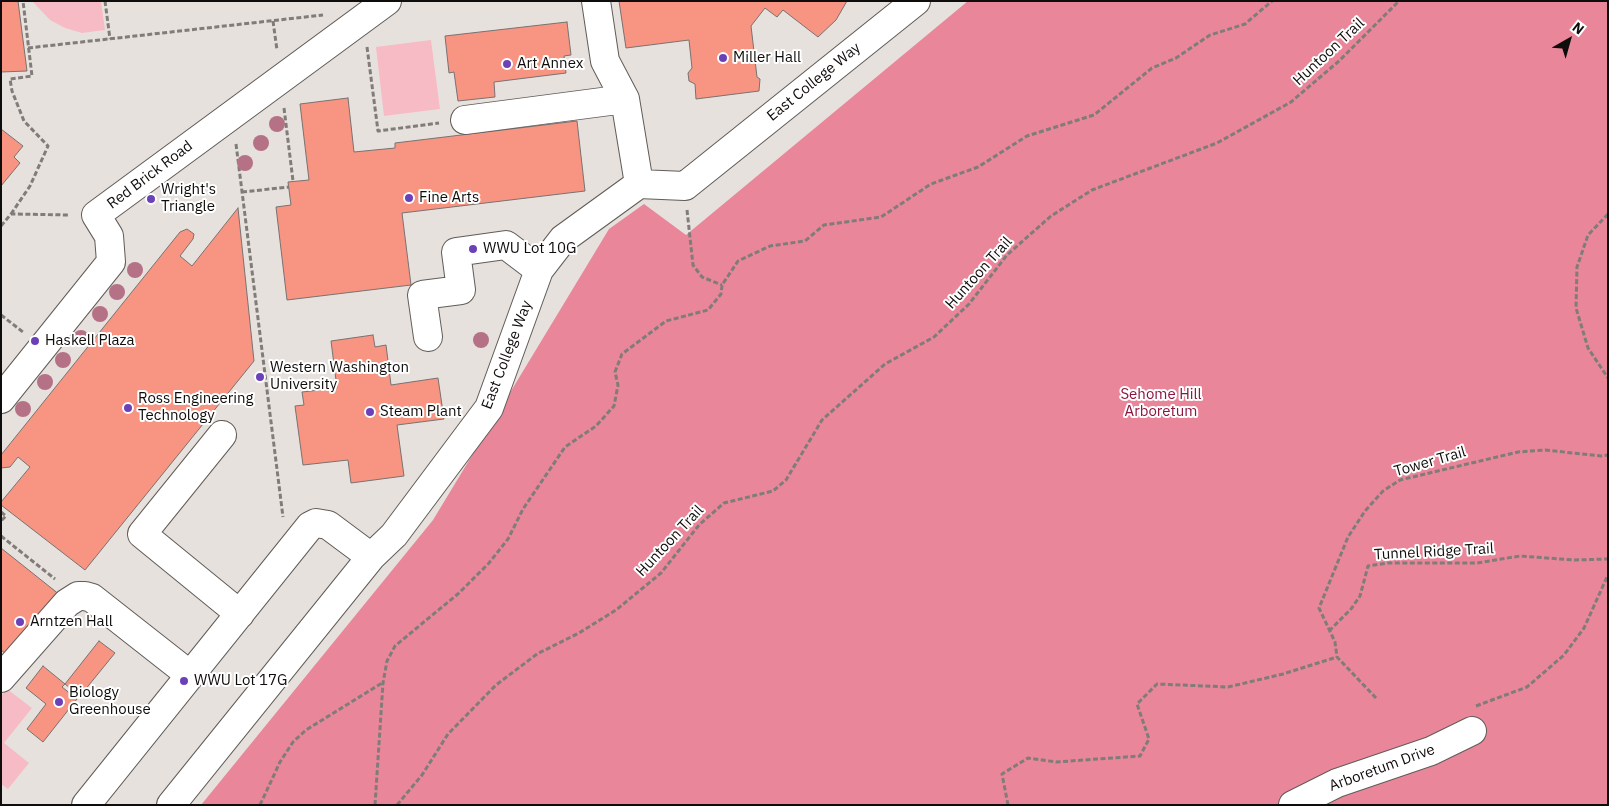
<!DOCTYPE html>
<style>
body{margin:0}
#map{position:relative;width:1609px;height:806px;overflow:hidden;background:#e7e1dd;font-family:"IBM Plex Sans",sans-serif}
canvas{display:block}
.frame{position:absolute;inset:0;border:2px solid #0f0d0b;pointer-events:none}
.north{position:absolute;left:1544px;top:15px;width:50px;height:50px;-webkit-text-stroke:4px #fff;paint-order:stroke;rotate:38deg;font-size:14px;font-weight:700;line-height:20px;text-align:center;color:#0f0d0b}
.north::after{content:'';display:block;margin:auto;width:18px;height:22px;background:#0f0d0b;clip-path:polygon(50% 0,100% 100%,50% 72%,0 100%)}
</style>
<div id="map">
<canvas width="1609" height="806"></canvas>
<div class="frame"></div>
<div class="north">N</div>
</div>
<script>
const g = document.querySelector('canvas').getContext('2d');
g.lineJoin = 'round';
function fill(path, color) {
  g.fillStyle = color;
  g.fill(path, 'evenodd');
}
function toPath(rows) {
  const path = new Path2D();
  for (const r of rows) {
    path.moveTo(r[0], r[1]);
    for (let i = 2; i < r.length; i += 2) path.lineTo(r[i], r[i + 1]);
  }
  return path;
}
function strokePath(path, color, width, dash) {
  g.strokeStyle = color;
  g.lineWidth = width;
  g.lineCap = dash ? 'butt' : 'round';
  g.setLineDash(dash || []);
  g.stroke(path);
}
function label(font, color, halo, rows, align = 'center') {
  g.font = font + ' "IBM Plex Sans",sans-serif';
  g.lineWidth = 4;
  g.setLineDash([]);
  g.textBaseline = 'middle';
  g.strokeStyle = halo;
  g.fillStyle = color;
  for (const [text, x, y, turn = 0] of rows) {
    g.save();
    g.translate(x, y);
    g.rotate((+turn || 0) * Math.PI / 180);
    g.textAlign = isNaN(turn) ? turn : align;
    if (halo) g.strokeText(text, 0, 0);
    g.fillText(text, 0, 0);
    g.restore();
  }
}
const green = toPath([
 [32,1,101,1,105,30,82,33,65,28,50,20],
 [431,40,440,109,384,116,376,47],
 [7,689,32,708,4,743,29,763,8,789,1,784,1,696]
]);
const forest = toPath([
 [968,1,1608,1,1608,805,201,805,433,520,609,229,644,204,686,235]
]);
const building = toPath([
 [1,1,18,1,27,71,1,72,1,1],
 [619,1,847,1,836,20,818,37,783,10,777,17,765,8,751,26,757,77,760,79,759,91,696,99,695,84,689,81,688,73,692,68,689,40,626,48,619,1],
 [567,22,571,55,564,56,566,73,494,82,495,97,458,101,454,72,449,73,445,36,567,22],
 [348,98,354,152,395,148,395,143,577,121,585,191,402,213,411,285,287,300,276,207,291,205,288,182,309,180,300,104,348,98],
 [1,129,23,146,14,157,20,163,1,186,1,129],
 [238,208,254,361,85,570,1,505,1,502,30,467,18,457,10,467,1,468,1,455,180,232,187,229,194,234,193,239,180,256,192,266,238,208],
 [373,335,375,347,386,345,391,385,438,378,444,419,397,425,404,476,351,483,348,460,303,465,295,406,304,405,302,392,337,388,331,341,373,335],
 [1,548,60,595,11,658,1,650,1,548],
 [99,641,115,653,80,696,65,684,99,641],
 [43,666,65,684,62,687,77,699,43,742,27,729,46,704,26,688,43,666]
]);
const path = toPath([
 [105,1,110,39],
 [273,21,277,50],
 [367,47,378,131,439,123],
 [28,48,323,15],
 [284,108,293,181],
 [236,144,283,517],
 [242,192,289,187],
 [687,210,693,265,702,277,722,285],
 [11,214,30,186,48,146,24,121,12,91,10,79,32,76,23,1],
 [1608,214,1588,235,1577,267,1576,308,1588,348,1608,378],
 [1,226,11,214,70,215],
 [1,315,23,332],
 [1,512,6,516,1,521],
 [1,536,55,579],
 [1329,631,1351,609,1360,596,1368,566,1388,563,1477,563,1520,556,1574,560,1608,559],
 [1376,698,1337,657,1335,642,1319,608,1348,537,1365,511,1383,491,1400,480,1518,452,1545,450,1601,456,1608,455],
 [1476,706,1527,687,1564,655,1584,628,1607,577],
 [260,805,280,762,293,742,306,730,382,683],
 [375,805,383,683,387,661,395,646,459,593,489,563,508,539,523,509,565,447,596,426,614,406,618,385,615,372,622,354,666,321,708,310,721,294,722,285,738,261,770,246,805,241,824,225,881,217,931,184,978,167,1027,136,1094,115,1152,68,1176,58,1210,35,1245,24,1272,1],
 [397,805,422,775,448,734,496,685,537,654,579,633,616,610,661,573,699,525,724,503,773,491,786,480,822,420,885,364,934,337,969,304,1007,255,1051,216,1092,190,1217,143,1291,102,1339,61,1399,1],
 [1008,805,1002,774,1028,758,1056,762,1140,756,1149,739,1137,704,1157,684,1228,687,1283,674,1337,657]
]);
const minor = toPath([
 [596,1,605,61,625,99,639,184],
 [465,120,625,99],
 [428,337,422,295,461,290,456,252,506,245,539,270],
 [1,399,111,262,109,236,96,215,387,1],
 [222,435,142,534,240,614],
 [1,678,67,603,78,596,85,596,92,598,190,675],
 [86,805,310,526,316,523,328,525,371,557],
 [171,805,371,557,394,535,489,408,539,270,563,239,639,184,685,186,916,1],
 [1293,805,1337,783,1431,751,1472,731]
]);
const trees = [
 [277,124],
 [261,143],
 [245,163],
 [135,270],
 [117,292],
 [100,314],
 [81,338],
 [481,340],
 [63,360],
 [45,382],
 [23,409]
];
const markers = [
 [723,58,5,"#6a41b9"],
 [507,64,5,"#6a41b9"],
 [409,198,5,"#6a41b9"],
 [151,199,5,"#6a41b9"],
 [473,249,5,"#6a41b9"],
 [35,341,5,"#6a41b9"],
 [260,377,5,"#6a41b9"],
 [128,408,5,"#6a41b9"],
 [370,412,5,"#6a41b9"],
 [20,622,5,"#6a41b9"],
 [184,681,5,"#6a41b9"],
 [59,702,5,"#6a41b9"]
];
const streetNames = [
 ["Huntoon Trail",1329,52,-43],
 ["East College Way",814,82,-39],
 ["Red Brick Road",150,175,-37],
 ["Huntoon Trail",979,273,-48],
 ["East College Way",507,355,-69],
 ["Tower Trail",1430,462,-16],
 ["Huntoon Trail",670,541,-47],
 ["Tunnel Ridge Trail",1434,552,-3],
 ["Arboretum Drive",1382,768,-20]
];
const poiNames = [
 ["Miller Hall",733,58],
 ["Art Annex",517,64],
 ["Wright's",161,190],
 ["Triangle",161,207],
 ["Fine Arts",419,198],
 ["WWU Lot 10G",483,249],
 ["Haskell Plaza",45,341],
 ["Western Washington",270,368],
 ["University",270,385],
 ["Ross Engineering",138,399],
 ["Technology",138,416],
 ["Steam Plant",380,412],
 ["Arntzen Hall",30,622],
 ["WWU Lot 17G",194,681],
 ["Biology",69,693],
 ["Greenhouse",69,710]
];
const parkNames = [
 ["Sehome Hill",1161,395],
 ["Arboretum",1161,412]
];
fill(green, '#f7bbc5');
fill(forest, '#e9869a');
fill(building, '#f89582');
strokePath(building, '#787170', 1);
strokePath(minor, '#615c58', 30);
strokePath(path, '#807c79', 3, [5, 2.5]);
strokePath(minor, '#fff', 28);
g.fillStyle = '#b57186';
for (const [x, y] of trees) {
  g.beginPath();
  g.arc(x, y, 8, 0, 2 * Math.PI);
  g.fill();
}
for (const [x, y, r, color] of markers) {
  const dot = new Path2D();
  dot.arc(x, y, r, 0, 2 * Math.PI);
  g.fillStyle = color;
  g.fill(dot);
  strokePath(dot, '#fff', 2);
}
label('15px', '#0f0d0b', '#fff', streetNames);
label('15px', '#0f0d0b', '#fff', poiNames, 'left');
label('15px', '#8c153e', '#fff', parkNames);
</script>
